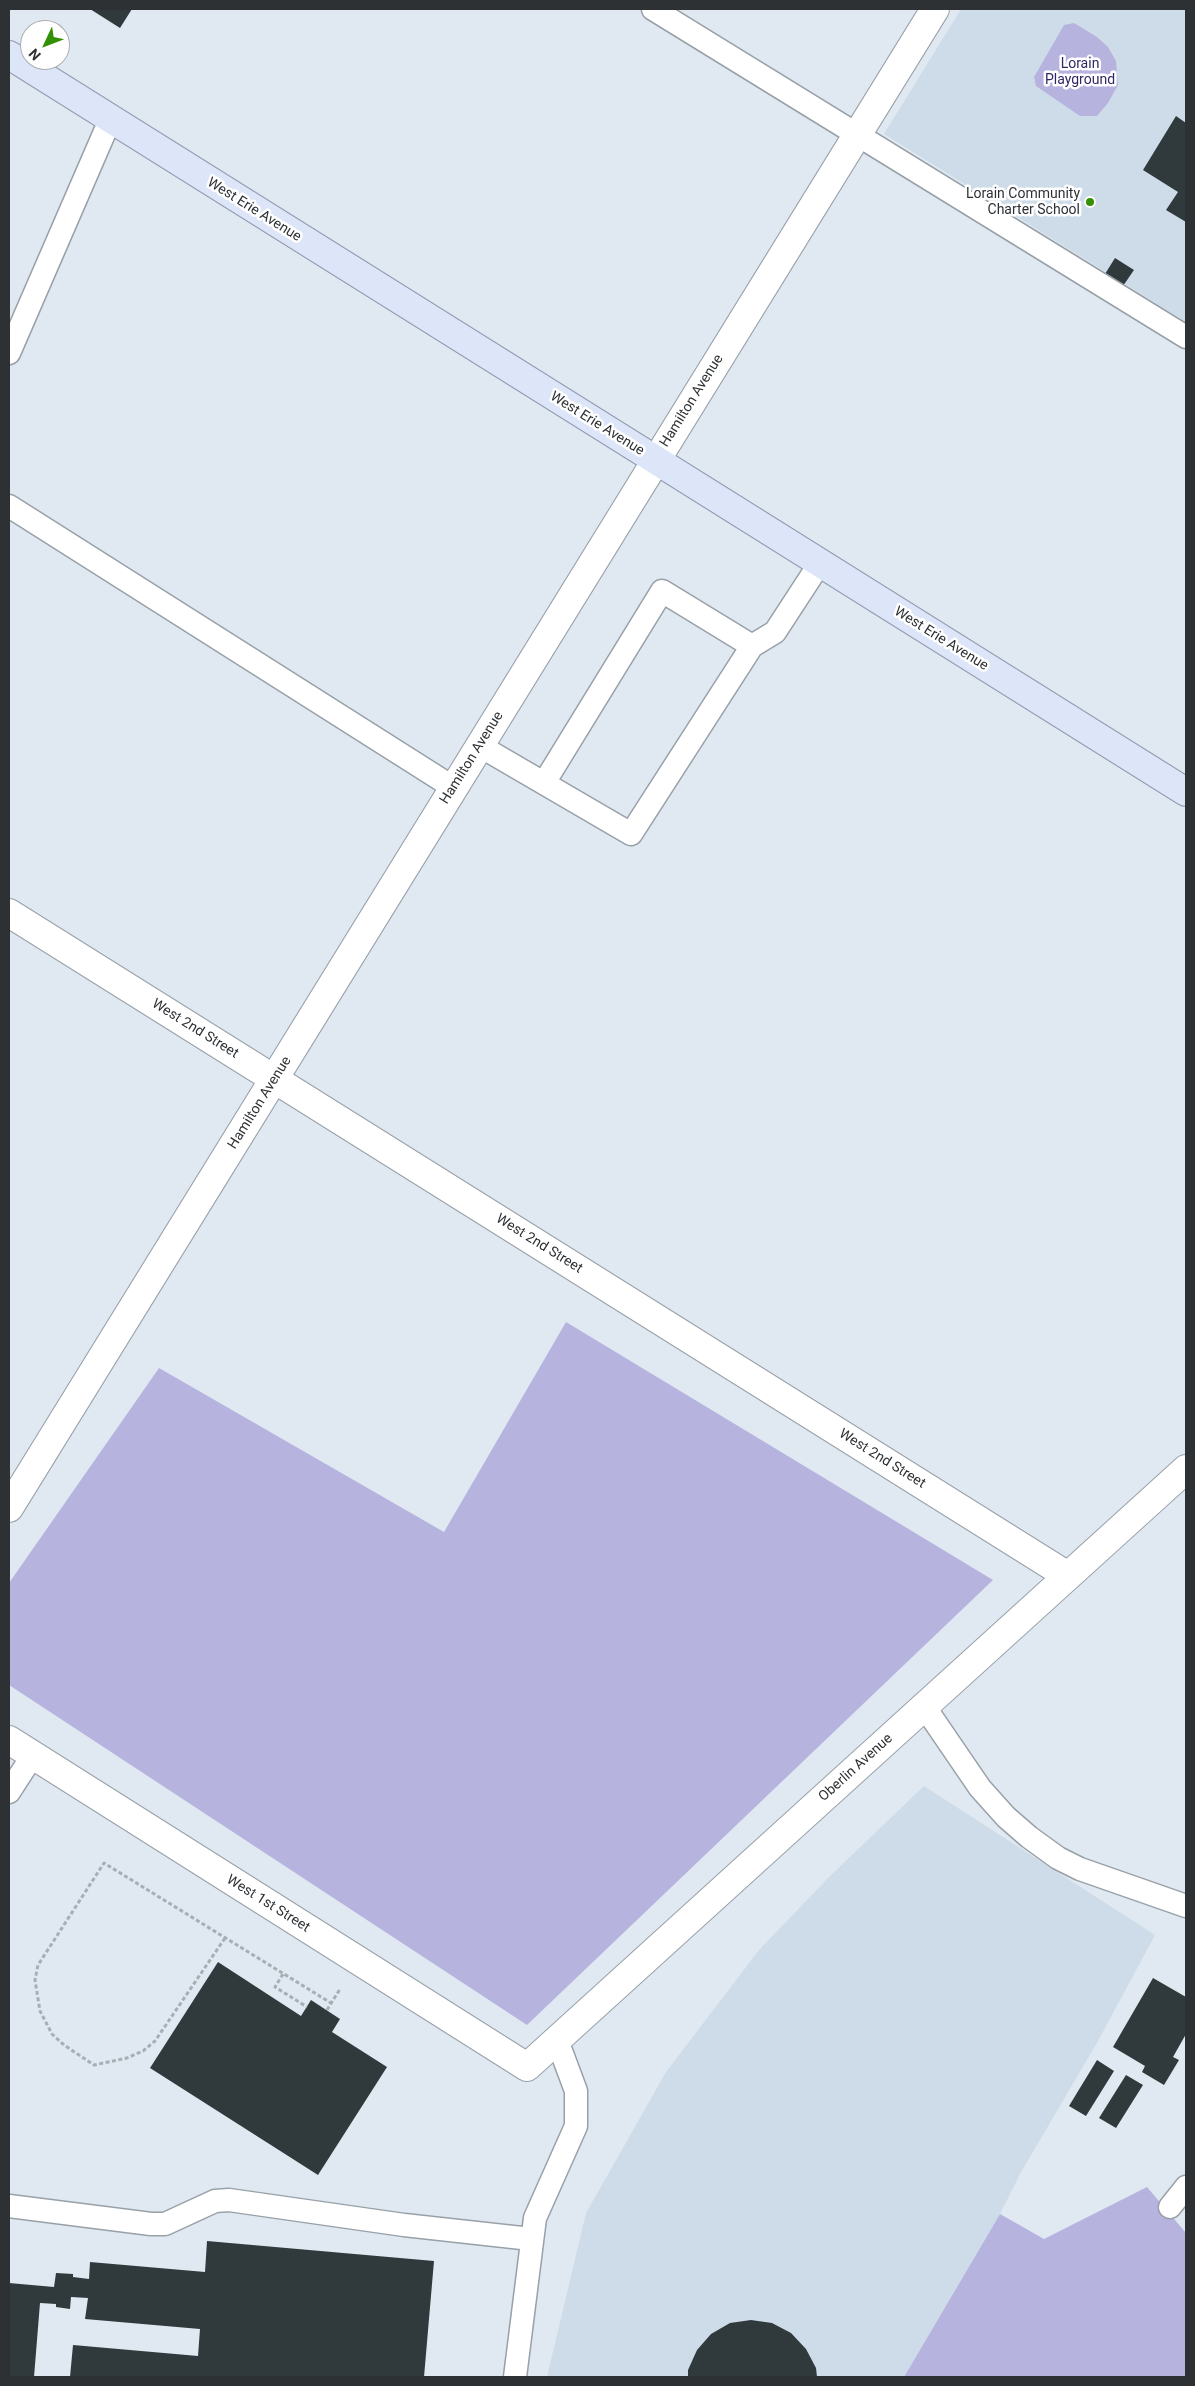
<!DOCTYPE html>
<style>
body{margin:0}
#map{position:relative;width:1195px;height:2386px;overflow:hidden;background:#e0e9f1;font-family:Roboto,sans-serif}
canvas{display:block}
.frame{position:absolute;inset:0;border:10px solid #2e3134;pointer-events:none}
.north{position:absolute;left:20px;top:20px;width:50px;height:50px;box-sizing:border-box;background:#fff;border:1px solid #abadae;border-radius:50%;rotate:227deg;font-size:14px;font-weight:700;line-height:20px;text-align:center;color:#2e3134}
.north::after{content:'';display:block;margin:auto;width:18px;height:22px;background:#339003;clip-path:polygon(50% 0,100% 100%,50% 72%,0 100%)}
</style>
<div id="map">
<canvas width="1195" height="2386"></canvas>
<div class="frame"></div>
<div class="north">N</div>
</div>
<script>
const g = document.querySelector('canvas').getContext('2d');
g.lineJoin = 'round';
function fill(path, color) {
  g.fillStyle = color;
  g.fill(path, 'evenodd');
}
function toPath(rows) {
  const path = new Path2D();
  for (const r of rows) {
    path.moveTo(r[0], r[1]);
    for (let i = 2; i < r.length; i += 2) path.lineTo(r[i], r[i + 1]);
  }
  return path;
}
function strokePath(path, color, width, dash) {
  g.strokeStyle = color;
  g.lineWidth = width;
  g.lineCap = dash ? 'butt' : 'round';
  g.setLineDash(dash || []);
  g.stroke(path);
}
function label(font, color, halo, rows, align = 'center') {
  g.font = font + ' Roboto,sans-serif';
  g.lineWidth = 5;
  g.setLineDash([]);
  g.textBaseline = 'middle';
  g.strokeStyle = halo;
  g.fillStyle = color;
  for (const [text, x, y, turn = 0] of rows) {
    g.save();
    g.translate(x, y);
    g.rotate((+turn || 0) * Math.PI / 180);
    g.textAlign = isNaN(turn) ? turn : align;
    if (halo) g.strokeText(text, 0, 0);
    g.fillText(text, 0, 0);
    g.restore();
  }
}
const built = toPath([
 [961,9,1186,9,1186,322,884,134],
 [924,1786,1155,1935,1098,2041,1020,2174,1000,2214,904,2377,547,2377,586,2213,666,2072,759,1950,830,1876]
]);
const green = toPath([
 [1074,23,1097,37,1108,47,1116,61,1118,85,1108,103,1097,116,1080,116,1036,86,1034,77,1064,25],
 [566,1322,993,1580,527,2025,9,1685,9,1583,159,1368,444,1532],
 [1147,2187,1186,2233,1186,2377,904,2377,1000,2214,1044,2239]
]);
const building = toPath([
 [90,9,132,9,120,28],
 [1176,116,1186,123,1186,222,1166,210,1178,192,1143,170],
 [1115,258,1134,270,1123,286,1105,274],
 [218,1962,301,2016,311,2000,340,2019,332,2032,387,2067,318,2175,150,2068],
 [1153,1978,1186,1997,1186,2034,1173,2057,1179,2060,1164,2085,1142,2072,1145,2066,1113,2047],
 [1097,2060,1114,2071,1086,2116,1069,2106],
 [1126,2075,1143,2085,1116,2128,1099,2118],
 [207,2241,434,2261,424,2377,70,2377,73,2345,198,2356,200,2329,85,2319,88,2298,71,2297,70,2309,56,2307,56,2304,40,2303,34,2377,9,2377,9,2283,54,2287,56,2273,73,2274,73,2277,89,2279,90,2262,205,2272],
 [751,2320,772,2323,791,2333,806,2349,816,2368,817,2377,688,2377,688,2370,697,2350,711,2334,730,2323]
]);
const path = toPath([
 [225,1938,155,2041,143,2051,127,2058,94,2065,64,2045,52,2034,40,2011,35,1980,38,1965,104,1863,331,2003],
 [283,1974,275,1987,307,2007],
 [327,2010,340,1989]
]);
const service = toPath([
 [653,9,1186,337],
 [9,353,110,120],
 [9,506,454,788],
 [480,746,631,834,752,646,775,632,820,563],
 [544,783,662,591,752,646],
 [924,1706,980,1788,1006,1817,1029,1837,1058,1858,1080,1869,1186,1906],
 [9,1792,33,1755],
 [9,2206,151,2224,165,2224,215,2201,229,2200,404,2225,531,2239],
 [1170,2207,1186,2187],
 [515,2377,535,2218,576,2126,576,2091,557,2040]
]);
const minor = toPath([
 [9,913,1068,1576],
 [9,1508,935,9],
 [9,1740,527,2067,1186,1469]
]);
const primary = toPath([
 [9,55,1186,792]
]);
const markers = [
 [1090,202,5,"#339003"]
];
const parkNames = [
 ["Lorain",1080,64],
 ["Playground",1080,80]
];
const poiNames = [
 ["Lorain Community",1080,194],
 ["Charter School",1080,210]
];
const streetNames = [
 ["West Erie Avenue",254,210,32],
 ["Hamilton Avenue",692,401,-58],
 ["West Erie Avenue",597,424,32],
 ["West Erie Avenue",941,639,32],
 ["Hamilton Avenue",472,758,-58],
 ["West 2nd Street",195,1029,32],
 ["Hamilton Avenue",260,1103,-58],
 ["West 2nd Street",539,1244,32],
 ["West 2nd Street",882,1459,32],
 ["Oberlin Avenue",856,1768,-42],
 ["West 1st Street",268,1904,32]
];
fill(built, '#cedce9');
fill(green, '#b6b4df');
fill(building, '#303a3d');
strokePath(service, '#98a0a8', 25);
strokePath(minor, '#98a0a8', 30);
strokePath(primary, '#919bb1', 30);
strokePath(path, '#a7aeb4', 3, [4, 2.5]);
strokePath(service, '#fff', 22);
strokePath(minor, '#fff', 28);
strokePath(primary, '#dde5f9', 28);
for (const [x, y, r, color] of markers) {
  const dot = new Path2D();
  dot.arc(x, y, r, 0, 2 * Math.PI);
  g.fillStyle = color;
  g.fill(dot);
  strokePath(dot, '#fff', 2);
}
label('14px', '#312764', '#fff', parkNames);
label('14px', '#2e3134', '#fff', poiNames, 'right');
label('14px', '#2e3134', '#fff', streetNames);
</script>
